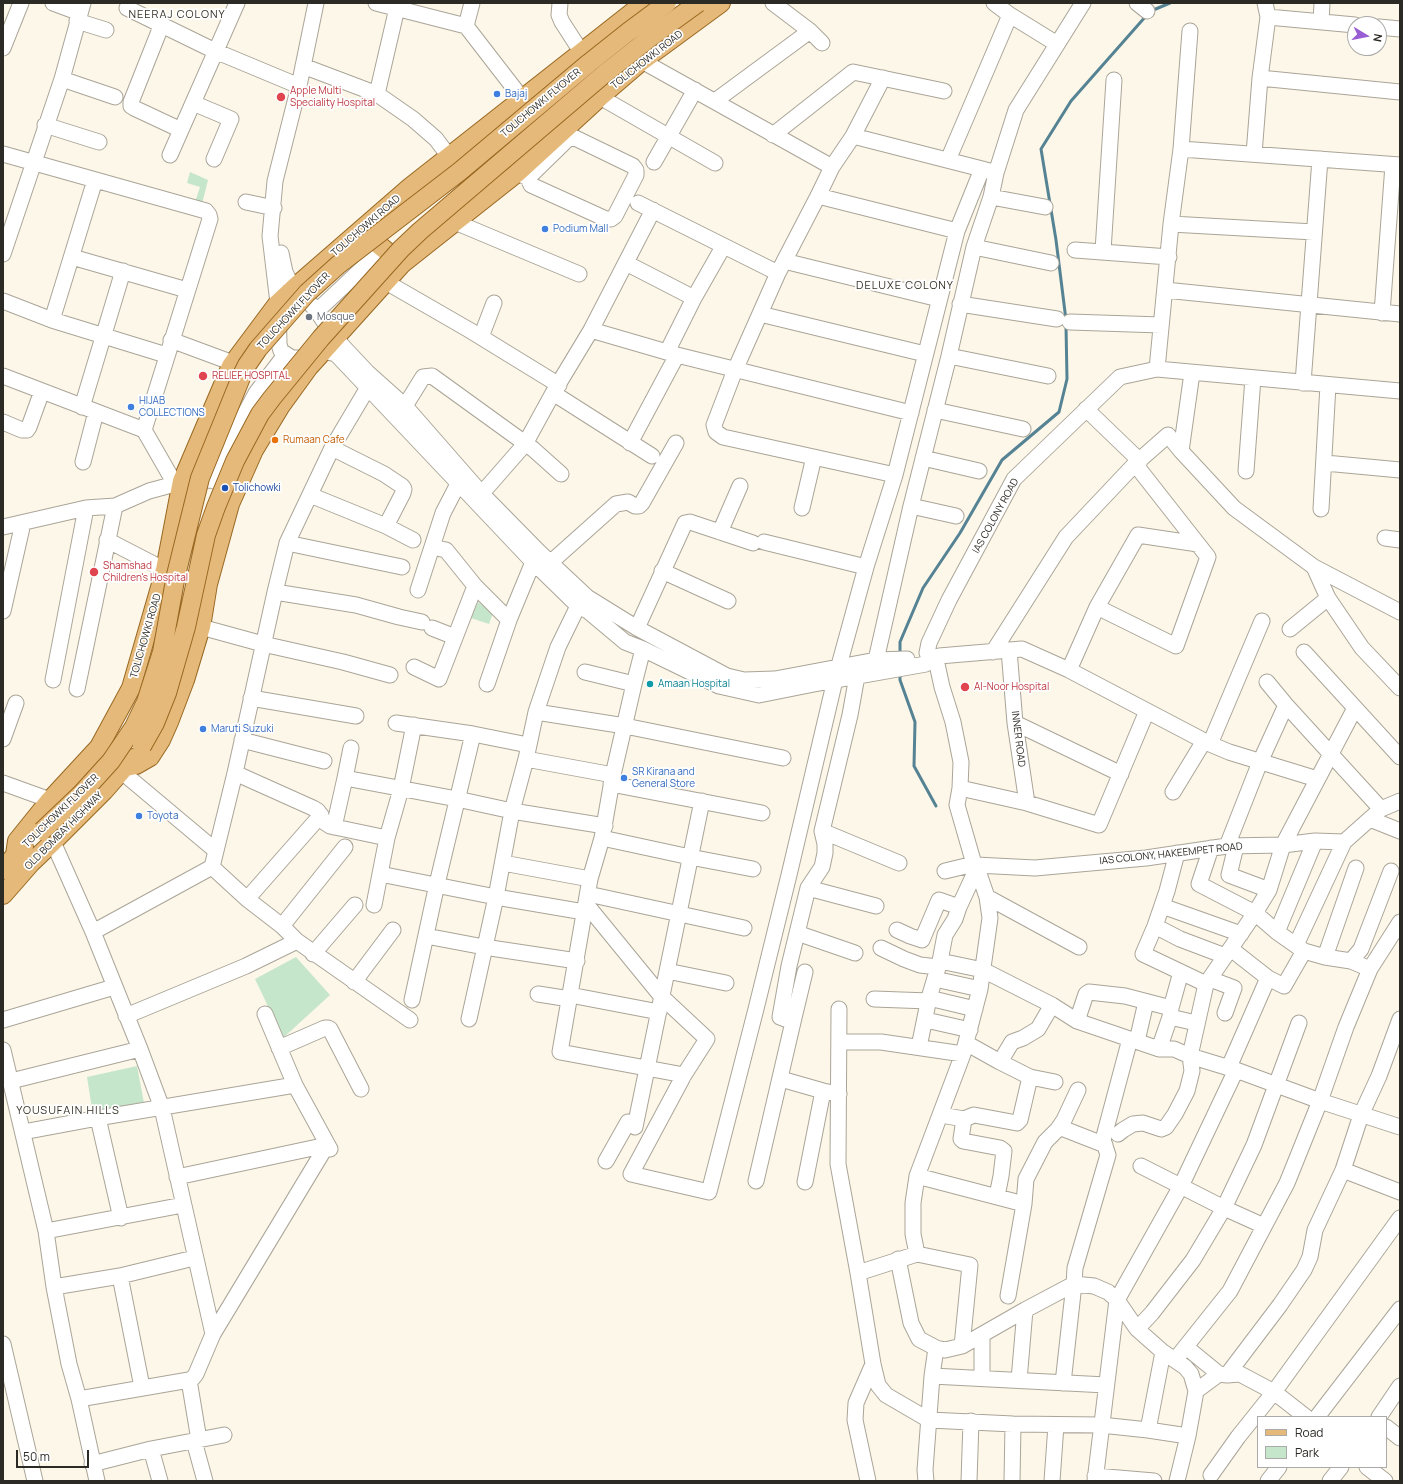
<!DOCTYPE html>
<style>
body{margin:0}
#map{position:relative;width:1403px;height:1484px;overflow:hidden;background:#fcf7e9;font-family:Manrope,sans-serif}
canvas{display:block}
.frame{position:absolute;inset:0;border:4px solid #2c2a25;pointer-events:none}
.legend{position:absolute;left:1257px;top:1416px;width:130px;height:52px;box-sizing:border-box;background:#fff;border:1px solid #abaaa8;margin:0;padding:5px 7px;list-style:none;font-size:12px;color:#2c2a25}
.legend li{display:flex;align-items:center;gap:8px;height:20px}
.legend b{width:20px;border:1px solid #abaaa8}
.north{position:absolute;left:1347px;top:16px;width:40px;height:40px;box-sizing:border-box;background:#fff;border:1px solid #abaaa8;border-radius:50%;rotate:100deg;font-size:11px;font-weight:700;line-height:16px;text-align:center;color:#2c2a25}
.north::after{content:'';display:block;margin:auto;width:14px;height:18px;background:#995dd4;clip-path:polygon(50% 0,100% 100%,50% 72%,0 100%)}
.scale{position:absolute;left:16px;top:1450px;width:73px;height:18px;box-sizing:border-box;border:2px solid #2c2a25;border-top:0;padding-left:5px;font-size:12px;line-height:14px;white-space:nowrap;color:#2c2a25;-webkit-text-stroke:3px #fff;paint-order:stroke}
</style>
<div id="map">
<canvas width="1403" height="1484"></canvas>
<div class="frame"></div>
<ul class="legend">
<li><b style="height:5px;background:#e5b979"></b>Road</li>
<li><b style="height:11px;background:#c6e6cb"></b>Park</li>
</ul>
<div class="north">N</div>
<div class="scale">50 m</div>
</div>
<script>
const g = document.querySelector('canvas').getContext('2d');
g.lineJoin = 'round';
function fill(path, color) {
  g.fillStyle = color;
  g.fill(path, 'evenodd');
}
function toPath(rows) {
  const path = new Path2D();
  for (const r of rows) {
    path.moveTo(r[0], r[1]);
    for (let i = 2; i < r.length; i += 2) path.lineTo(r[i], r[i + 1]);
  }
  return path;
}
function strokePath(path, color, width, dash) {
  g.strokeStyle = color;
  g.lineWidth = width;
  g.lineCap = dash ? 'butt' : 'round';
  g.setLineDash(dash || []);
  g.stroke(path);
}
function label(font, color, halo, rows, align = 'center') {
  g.font = font + ' Manrope,sans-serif';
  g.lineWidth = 3.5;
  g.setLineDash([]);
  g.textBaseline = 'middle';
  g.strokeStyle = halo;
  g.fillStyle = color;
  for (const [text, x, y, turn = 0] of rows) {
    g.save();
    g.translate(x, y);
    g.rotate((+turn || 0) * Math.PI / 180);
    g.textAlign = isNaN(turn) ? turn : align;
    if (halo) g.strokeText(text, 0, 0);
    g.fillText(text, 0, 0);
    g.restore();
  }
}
const green = toPath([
 [190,172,208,180,201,208,194,205,200,187,187,183],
 [478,602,493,613,489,624,471,618],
 [296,957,330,995,283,1038,255,979],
 [137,1066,144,1103,93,1115,87,1077]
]);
const stream = toPath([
 [1151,11,1170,3],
 [1066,320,1056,240,1041,149,1071,101,1146,16],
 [900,656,900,642,923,588,960,533,1002,460,1059,412,1067,379,1066,326],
 [900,673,900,680,915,722,914,766,936,806]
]);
const minor = toPath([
 [53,3,80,13],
 [316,3,299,86,275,181,270,236,278,303,279,344,281,351,292,358,300,358,324,351,336,354,533,562,578,606,588,611,625,642,643,649,719,686,759,695,814,684,926,664],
 [376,3,466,26],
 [472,3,466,26,517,92,521,99],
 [560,3,559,15,562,22,582,53],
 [773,3,810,31,822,43],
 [1137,3,1147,11],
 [127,8,215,51,299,86],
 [1010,15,1057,44],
 [1268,17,1355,25],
 [77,21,106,30],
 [1321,22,1322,3],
 [162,24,131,102,131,106,134,108,181,130],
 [1379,27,1400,29],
 [3,48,21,3],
 [642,61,832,167],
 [303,66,377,94,397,8],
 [883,78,853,136,832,167,818,196,778,273,735,370,714,425,716,432,723,437,895,475],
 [1260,78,1400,92],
 [62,79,115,97],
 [377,94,413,119,436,139,445,151],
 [600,97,715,163],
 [715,101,810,31],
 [193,103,231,119,214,159],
 [45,125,99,142],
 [773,135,853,72,944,91],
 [853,136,982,169],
 [1181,149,1190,31],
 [3,154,206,211,209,215,210,219,144,430,175,484],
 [1254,154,1260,78,1268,17,1265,3],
 [170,155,237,3],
 [948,160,1010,15,994,3],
 [654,162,695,90],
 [520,174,528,178,571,136,563,131],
 [528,178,531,185,606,219,611,219,615,216,636,175,636,170,633,166,571,136],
 [818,196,957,231],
 [991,197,1045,207],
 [246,202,274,208],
 [638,203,778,273],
 [455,222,579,274],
 [1171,224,1314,232],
 [974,247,1051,263],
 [1075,250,1169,257],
 [1103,251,1114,80],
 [281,253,285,272,289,280,317,311,335,338,367,372,405,406,482,494,539,552,587,597,637,628,727,676,744,680,775,679,876,660,907,659],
 [3,254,62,79,83,3],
 [72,257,187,290],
 [784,261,939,299],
 [626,263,694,298],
 [386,282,471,331,559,385],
 [1165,290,1400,314],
 [3,301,52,320,166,355],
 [960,304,1057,319],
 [317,311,383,249],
 [1382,313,1393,165],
 [760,314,925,354],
 [52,320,95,180],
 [1070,322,1161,325],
 [591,330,677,355,911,413],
 [481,337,494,303],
 [171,340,225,360,231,366],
 [667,352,694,298,723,247],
 [949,356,1048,376],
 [1157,369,1171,224,1181,149,1400,165],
 [3,376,144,430],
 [1303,383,1320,159],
 [553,393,652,456],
 [405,406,423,377,432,376,533,449,561,474],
 [82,407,123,271],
 [1086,409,1140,461],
 [935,410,1023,429],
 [3,422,22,430,27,430,29,427,42,391],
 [630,443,677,355],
 [332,448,384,474,402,486,404,489,403,493,386,526],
 [1181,451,1192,373],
 [923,458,979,471],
 [83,462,96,412],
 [1325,463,1400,470],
 [1246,471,1253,378],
 [212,480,227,447,256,393,285,355],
 [310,495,386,526,413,540],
 [476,500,525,444,553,393,591,330,653,210],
 [911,506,956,516],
 [802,508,814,457],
 [1321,509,1328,385],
 [3,527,86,508,115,506,149,491,175,484,182,481,212,480,235,490],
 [720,532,740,486],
 [1385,538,1400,540],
 [107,540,165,570],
 [764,542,866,567],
 [287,543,402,567],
 [432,547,446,550,475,586,509,620],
 [550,563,616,504,628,502,635,506,639,506,642,503,676,443],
 [1314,567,1328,598,1362,648,1400,688],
 [662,571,728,601],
 [418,590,443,513,458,484],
 [275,592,356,605,399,617,422,622],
 [1097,607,1176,646,1208,557,1135,464],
 [3,611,23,523],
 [201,627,263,644,343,662,390,675],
 [432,628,455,637],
 [637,628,685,523,690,522,753,543],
 [1290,629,1328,598],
 [643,649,634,684,613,775,602,838,590,879,560,1052,684,1075],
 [1009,650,1015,723,1027,803],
 [993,652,1066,537,1135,464,1168,435,1181,451,1234,508,1314,567,1400,612],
 [1304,652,1400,757],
 [927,653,929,643,949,600,1014,479,1120,377,1157,369,1400,391],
 [939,656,1022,649,1069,670,1210,744,1229,752,1317,779],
 [876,660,911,506,949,356,974,247,991,197,996,173,1016,110,1083,3],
 [414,667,439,679,475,586],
 [1069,670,1097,607,1138,535,1198,544],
 [585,672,634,684],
 [53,680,86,508],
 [1267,682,1286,705,1381,809],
 [487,684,509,620,533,562,537,554],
 [77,689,115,506],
 [251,698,356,716],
 [536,712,625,726,783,758],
 [396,723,473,734,528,745],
 [1015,723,1121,774],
 [3,739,16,703],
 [242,740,324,761],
 [1210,744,1262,621],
 [351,748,345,778,457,799,512,811,605,826],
 [526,759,613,775],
 [122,772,215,850],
 [235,773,313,808,318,811,324,822,330,826,387,838],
 [3,783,50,800],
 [611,784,762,813],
 [960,788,1027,803,1099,825,1147,711],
 [1173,792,1204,741],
 [1370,819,1400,831],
 [334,827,345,778],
 [822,831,899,863],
 [602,838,690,857,753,869],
 [53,842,93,932,140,1049,162,1108,213,1334],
 [1227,846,1260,762,1286,705],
 [1236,846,1229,875,1269,890],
 [1211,848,1199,884,1255,913,1277,932,1304,951,1325,957,1351,961,1370,969],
 [1177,853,1167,891,1155,926,1143,954,1206,984],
 [503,863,590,879],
 [976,865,1035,868,1146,858,1227,846,1283,845,1315,841,1344,842,1381,809,1400,801],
 [212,867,247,899,282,926,297,941,410,1020],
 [945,871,974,864],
 [380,874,496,897,584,912],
 [808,888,876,906],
 [588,894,744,928],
 [987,897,1079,947],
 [247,899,321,815],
 [586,904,662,997,707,1039,684,1075,631,1174,709,1192,756,1009,789,875,835,680,866,567,895,475,957,231,982,169,996,173],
 [374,905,387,838,401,789,414,725],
 [1162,906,1241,934],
 [959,907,977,868],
 [282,926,345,847],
 [1155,926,1180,939,1225,956],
 [897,930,910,936,922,940,939,900,959,907,955,919,945,935,940,961,929,998,919,1047],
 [93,932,212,867,235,773,275,592,287,543,332,448,367,389],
 [1277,932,1315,841],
 [797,933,855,953],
 [426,936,484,947,577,961],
 [1296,945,1344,842],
 [881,948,904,959,920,965,938,967],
 [313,954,355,905],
 [1325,957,1356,868],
 [940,961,983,970,1052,1005,1077,1021,1159,1049,1174,1049,1190,1056,1236,1070,1320,1101,1400,1127],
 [1351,961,1361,949,1391,871],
 [667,971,726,983],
 [1181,972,1171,1008,1170,1017,1196,1023],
 [1268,978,1284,986,1304,951],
 [935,979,980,989],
 [1210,979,1234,988,1225,1013],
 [354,982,393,930],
 [538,994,570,999],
 [570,995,659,1012],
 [929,998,975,1009],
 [874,999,929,1001],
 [412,1000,437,884,473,734],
 [839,1009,838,1164,858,1273,873,1364,878,1385,886,1395,929,1420,1013,1424,1101,1425,1148,1430,1188,1436],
 [265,1014,295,1085,330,1149],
 [126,1016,246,966,297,941],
 [469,1019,496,897,512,811,526,759,536,712,558,647,578,606,585,599],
 [3,1020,114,987],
 [926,1020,970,1030],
 [1077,1021,1086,994,1089,992,1125,996,1171,1008],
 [793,1022,805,972],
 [1137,1041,1146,1002],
 [839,1042,881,1042,963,1054],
 [966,1043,1000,1062,1030,1077,1055,1082],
 [279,1048,325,1028,328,1028,330,1029,361,1089],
 [1159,1049,1170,1017],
 [3,1050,46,1231,54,1287,69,1364,79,1399,97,1481],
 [1000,1062,1012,1042,1023,1038,1038,1029,1052,1005],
 [1229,1067,1268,978,1231,949],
 [781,1079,823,1091],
 [11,1081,140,1049],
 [941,1115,964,1119,974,1115,1017,1123,1020,1120,1030,1077],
 [98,1118,121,1218],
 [964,1119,961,1139,963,1141,1000,1148,1004,1151,1001,1176,997,1196],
 [1059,1127,1105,1145],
 [23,1132,98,1118,295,1085],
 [1118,1134,1123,1130,1133,1124,1143,1123,1161,1129,1166,1127,1175,1114,1187,1091,1192,1071,1190,1056,1206,984,1255,913,1269,890,1283,845,1355,708],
 [606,1161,628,1122,635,1127,702,801],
 [1141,1166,1224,1208,1264,1226],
 [1343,1170,1400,1192],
 [917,1176,1024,1204,1008,1296],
 [177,1177,327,1145],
 [756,1181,793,1022,780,1017,789,966,808,888,822,867,825,853,825,844,822,831,850,715,857,676],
 [805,1182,823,1091,839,1094],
 [1024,1204,1026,1179,1045,1142,1058,1129,1064,1120,1078,1090],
 [46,1231,183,1205],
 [917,1254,913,1234,913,1203,917,1176,963,1054,980,989,990,918,987,897,977,868,974,864,957,805,960,788,961,762,953,722,942,687,937,664],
 [898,1259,911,1323,919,1339,936,1348,945,1350,962,1346,1025,1310,1074,1284,1094,1286,1108,1292,1117,1300,1137,1329,1163,1352,1185,1367,1191,1374,1196,1391,1188,1436,1177,1481],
 [858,1273,917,1254,970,1265,962,1346],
 [120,1276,142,1387],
 [54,1287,120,1276,194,1258],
 [1137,1329,1152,1313,1193,1260,1224,1208,1254,1145,1299,1023],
 [982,1336,982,1378],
 [3,1344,35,1481],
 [1186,1347,1219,1374,1227,1375,1240,1374,1274,1392,1306,1417],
 [1175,1360,1230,1291,1287,1183,1320,1101,1346,1027,1370,969,1400,922],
 [1227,1375,1280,1305,1304,1270,1310,1257,1315,1230,1343,1170,1361,1115,1379,1076,1400,1019],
 [932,1376,1106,1385],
 [189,1380,199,1440],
 [1019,1380,1025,1310],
 [1063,1383,1074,1284,1075,1268,1108,1155,1103,1140,1130,1039],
 [1196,1391,1219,1374],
 [79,1399,189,1380,193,1378,196,1374,213,1334,327,1145],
 [1317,1417,1400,1309],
 [1379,1417,1400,1386],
 [1386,1427,1400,1438],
 [1148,1430,1163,1352],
 [194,1441,205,1481],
 [151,1449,160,1481],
 [92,1464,151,1449,224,1435],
 [1367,1467,1385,1481],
 [1211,1475,1238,1437,1274,1392,1400,1218],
 [1095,1476,1154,1481],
 [868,1481,855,1420,856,1403,873,1364],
 [926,1481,925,1470,932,1376,936,1348],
 [969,1481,971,1421],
 [1012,1481,1013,1424],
 [1052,1481,1056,1425],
 [1095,1481,1117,1300,1181,1186,1236,1070],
 [1268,1481,1279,1467],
 [1330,1481,1341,1467]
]);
const major = toPath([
 [361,230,402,264],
 [126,767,136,765,150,757,161,740,169,722,185,680,201,627,208,584,230,504,254,450,280,407,309,367,402,264,517,173,600,97,642,61,721,3],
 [15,855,17,841,50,800,99,747,131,688,165,570,182,481,231,366,278,303,295,287,410,187,644,3],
 [3,870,15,855,24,847],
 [3,895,31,863,53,842,104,791,133,758]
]);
const majorBridge = toPath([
 [142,746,155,723,167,693,186,627,206,535,216,507,235,461,260,414,272,398,321,338,401,249,420,231,603,75,651,37,698,3],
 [42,831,82,793,111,761,134,727,146,702,162,652,176,575,200,478,242,375,247,365,258,349,307,293,338,265,459,172,589,63,628,32,667,3]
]);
const markers = [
 [497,94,4,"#3f7fe0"],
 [281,97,5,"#e0444e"],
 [545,229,4,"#3f7fe0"],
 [309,317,4,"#6b7280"],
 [203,376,5,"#e0444e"],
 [131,407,4,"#3f7fe0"],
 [275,440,4,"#e8710a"],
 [225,488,4,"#1a4fb4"],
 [94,572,5,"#e0444e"],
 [650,684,4,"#0f9aa8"],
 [965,687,5,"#e0444e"],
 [203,729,4,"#3f7fe0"],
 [624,778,4,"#3f7fe0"],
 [139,816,4,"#3f7fe0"]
];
const streetNames = [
 ["TOLICHOWKI ROAD",647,60,-38],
 ["TOLICHOWKI FLYOVER",541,103,-40],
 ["TOLICHOWKI ROAD",366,226,-41],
 ["TOLICHOWKI FLYOVER",294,311,-47],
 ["IAS COLONY ROAD",996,516,-61],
 ["TOLICHOWKI ROAD",146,636,-74],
 ["INNER ROAD",1018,739,83],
 ["TOLICHOWKI FLYOVER",61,811,-44],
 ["OLD BOMBAY HIGHWAY",64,831,-45],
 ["IAS COLONY, HAKEEMPET ROAD",1171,854,-6]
];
const healthNames = [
 ["Apple Multi",290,91],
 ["Speciality Hospital",290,103],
 ["RELIEF HOSPITAL",212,376],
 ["Shamshad",103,566],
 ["Children's Hospital",103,578],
 ["Al-Noor Hospital",974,687]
];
const shopNames = [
 ["Bajaj",505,94],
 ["Podium Mall",553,229],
 ["HIJAB",139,401],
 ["COLLECTIONS",139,413],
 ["Maruti Suzuki",211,729],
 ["SR Kirana and",632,772],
 ["General Store",632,784],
 ["Toyota",147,816]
];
const worshipNames = [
 ["Mosque",317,317]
];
const foodNames = [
 ["Rumaan Cafe",283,440]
];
const transitNames = [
 ["Tolichowki",233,488]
];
const cultureNames = [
 ["Amaan Hospital",658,684]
];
const neighbourhoodNames = [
 ["NEERAJ COLONY",177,15],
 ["DELUXE COLONY",905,286],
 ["YOUSUFAIN HILLS",68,1111]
];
fill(green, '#c6e6cb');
strokePath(stream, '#558394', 3);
strokePath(minor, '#aaa598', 17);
strokePath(major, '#996822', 20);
strokePath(minor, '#fff', 15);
strokePath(major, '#e5b979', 18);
strokePath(majorBridge, '#996822', 20, []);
strokePath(majorBridge, '#e5b979', 18);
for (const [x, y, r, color] of markers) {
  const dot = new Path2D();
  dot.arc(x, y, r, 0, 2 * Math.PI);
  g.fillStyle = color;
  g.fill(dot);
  strokePath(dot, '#fff', 1.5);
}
label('10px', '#2c2a25', '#fff', streetNames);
label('10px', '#be3a42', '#fff', healthNames, 'left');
label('10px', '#366cbe', '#fff', shopNames, 'left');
label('10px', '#5b616d', '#fff', worshipNames, 'left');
label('10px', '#c56008', '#fff', foodNames, 'left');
label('10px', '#164399', '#fff', transitNames, 'left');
label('10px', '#0d838f', '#fff', cultureNames, 'left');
g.letterSpacing = '1px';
label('11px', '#363227', '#fff', neighbourhoodNames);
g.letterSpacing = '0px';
</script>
